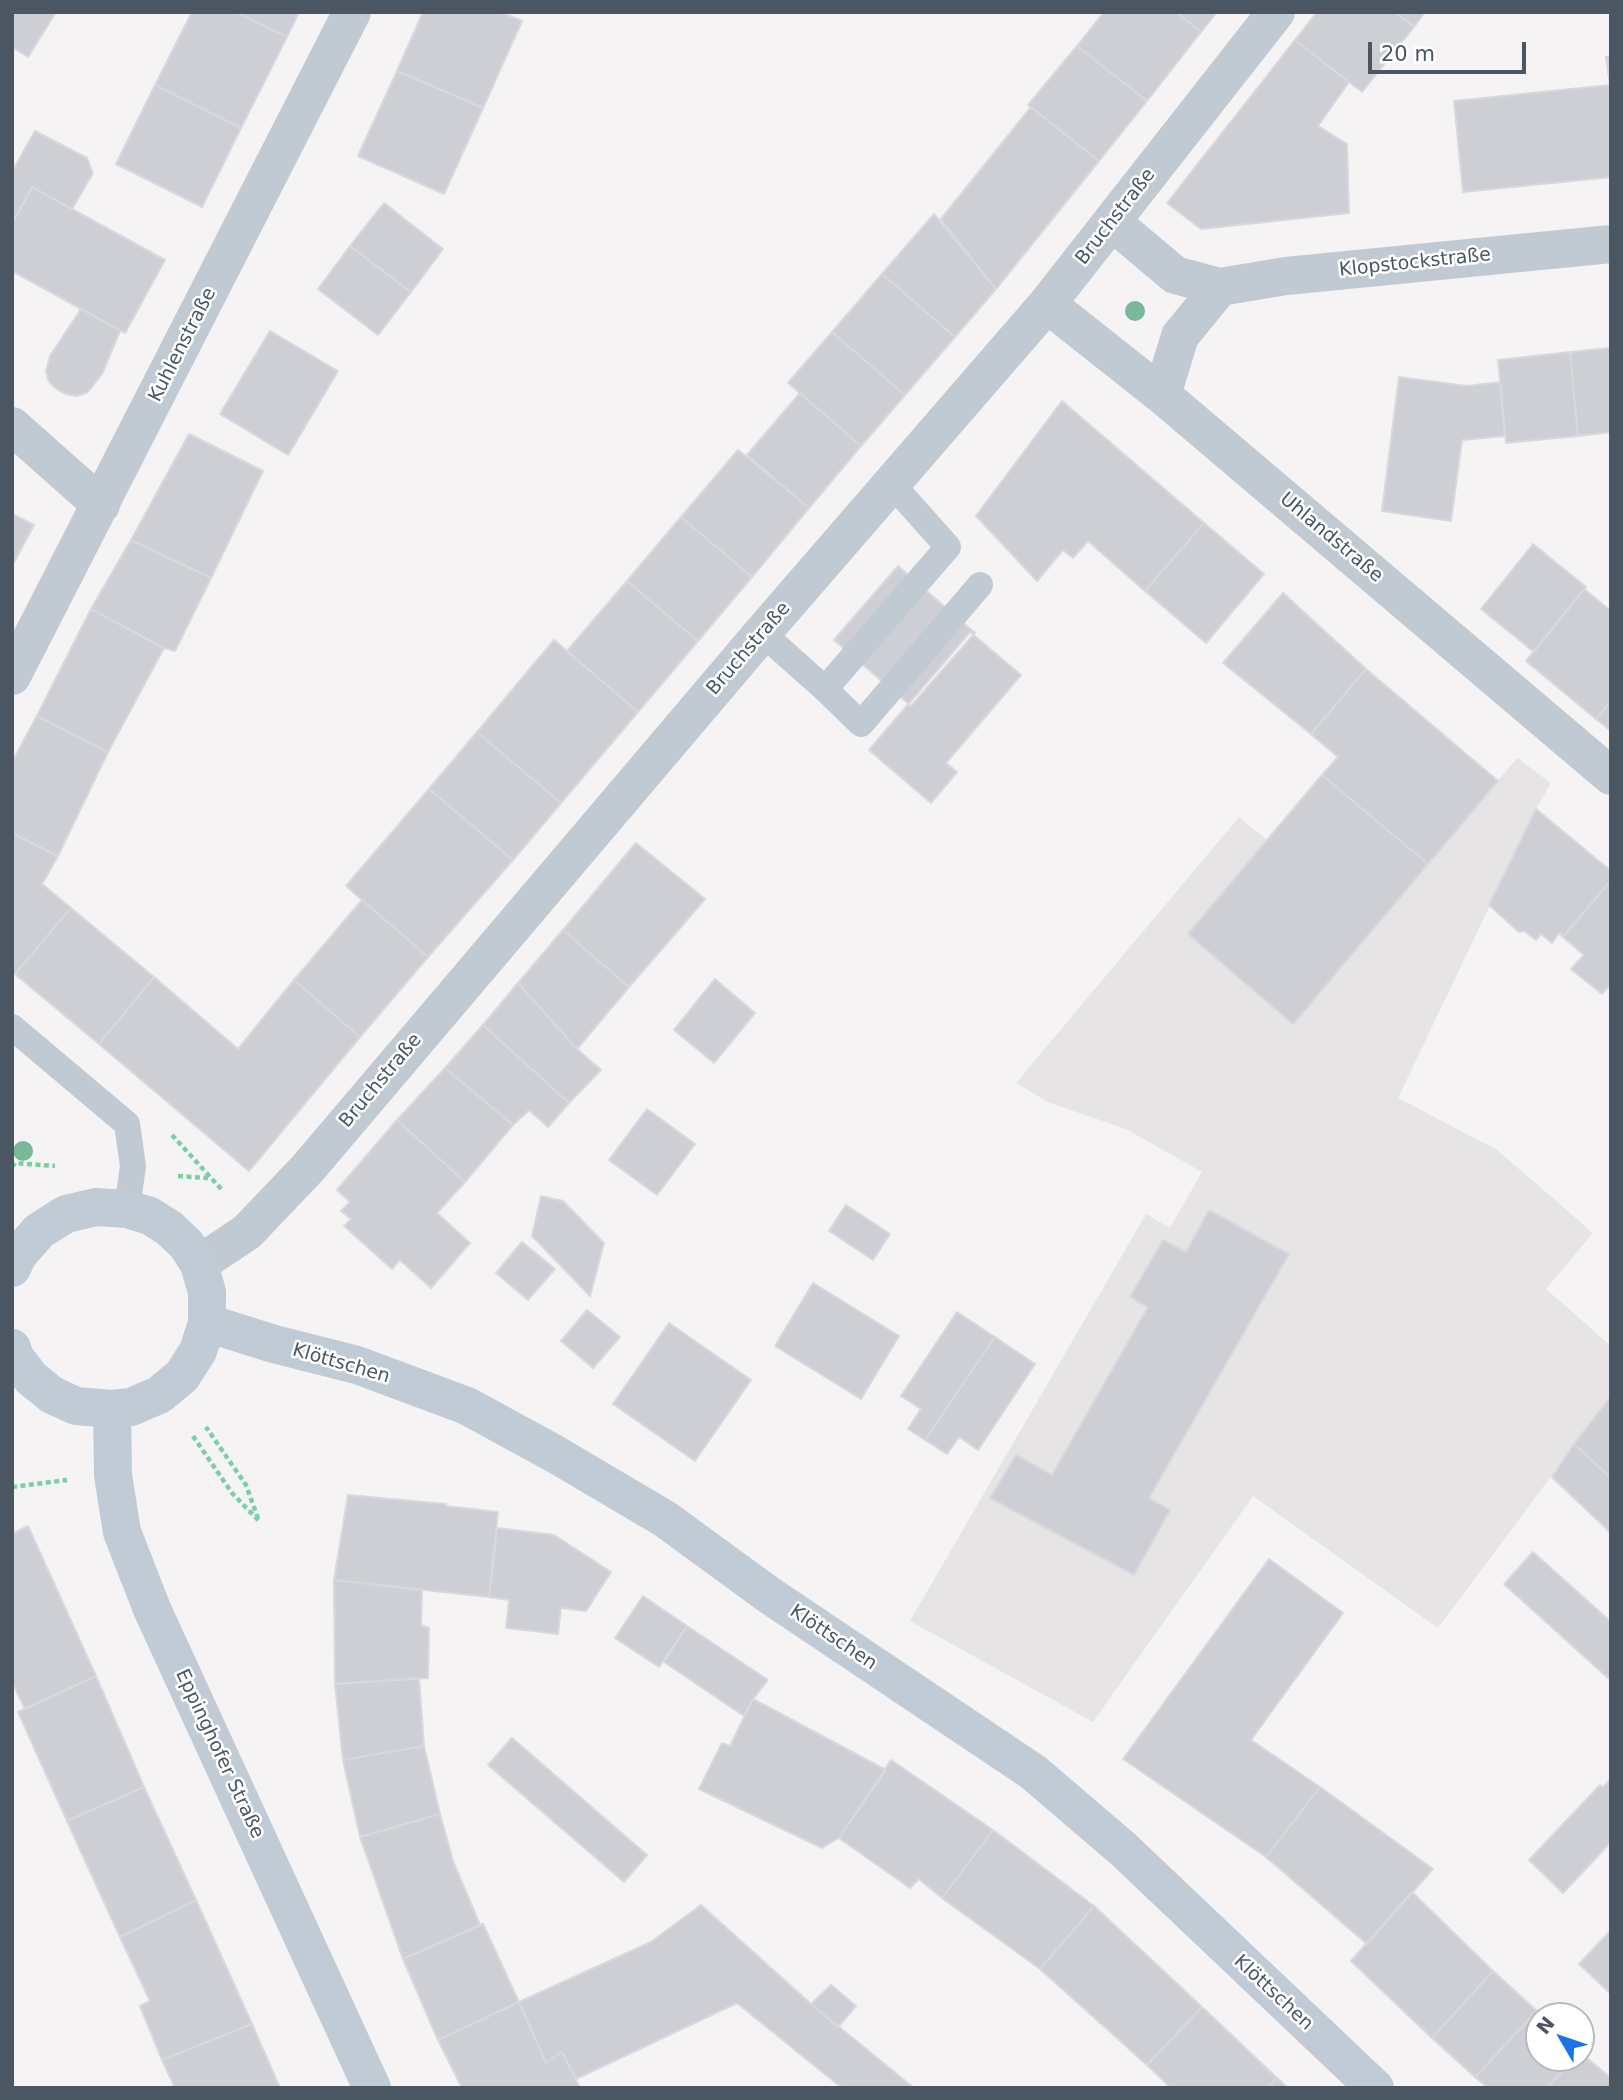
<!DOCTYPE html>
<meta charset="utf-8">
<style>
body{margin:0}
#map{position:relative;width:1623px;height:2100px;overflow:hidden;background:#f5f3f3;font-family:"DejaVu Sans",sans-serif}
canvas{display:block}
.frame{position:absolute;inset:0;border:14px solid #4a5661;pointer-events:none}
.north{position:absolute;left:1525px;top:2002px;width:70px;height:70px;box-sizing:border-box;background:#fff;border:2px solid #b7bbc0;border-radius:50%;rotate:309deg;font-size:19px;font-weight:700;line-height:28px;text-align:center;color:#4a5661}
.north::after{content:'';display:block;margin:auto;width:24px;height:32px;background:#1a73e8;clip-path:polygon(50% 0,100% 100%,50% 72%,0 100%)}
.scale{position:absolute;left:1368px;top:42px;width:158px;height:32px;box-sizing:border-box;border:4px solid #4a5661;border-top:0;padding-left:9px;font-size:21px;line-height:24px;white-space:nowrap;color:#4a5661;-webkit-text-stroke:5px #fff;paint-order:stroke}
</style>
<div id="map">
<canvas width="1623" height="2100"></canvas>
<div class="frame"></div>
<div class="north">N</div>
<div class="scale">20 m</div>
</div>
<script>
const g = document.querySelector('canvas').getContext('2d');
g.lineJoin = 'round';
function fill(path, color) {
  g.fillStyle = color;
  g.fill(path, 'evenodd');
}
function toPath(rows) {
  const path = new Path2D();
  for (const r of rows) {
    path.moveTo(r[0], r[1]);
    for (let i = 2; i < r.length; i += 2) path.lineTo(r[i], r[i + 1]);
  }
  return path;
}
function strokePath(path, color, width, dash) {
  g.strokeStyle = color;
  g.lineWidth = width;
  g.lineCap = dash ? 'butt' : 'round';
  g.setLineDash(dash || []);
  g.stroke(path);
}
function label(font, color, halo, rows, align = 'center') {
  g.font = font + ' "DejaVu Sans",sans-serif';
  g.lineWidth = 5;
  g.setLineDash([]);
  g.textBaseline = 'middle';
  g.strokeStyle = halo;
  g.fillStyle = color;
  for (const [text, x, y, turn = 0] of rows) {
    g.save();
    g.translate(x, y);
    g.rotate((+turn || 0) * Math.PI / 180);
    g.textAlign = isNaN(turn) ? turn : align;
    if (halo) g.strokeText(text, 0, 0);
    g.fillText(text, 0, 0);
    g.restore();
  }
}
const education = toPath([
 [1517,758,1551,783,1536,809,1398,1098,1497,1150,1593,1233,1546,1289,1611,1346,1611,1396,1438,1628,1253,1496,1093,1722,910,1621,1146,1214,1170,1228,1202,1172,1126,1129,1050,1103,1016,1083,1239,817,1267,840,1428,864]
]);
const building = toPath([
 [12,12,56,12,28,57,12,47,12,12],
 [192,12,236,12,287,37,241,128,155,85,192,12],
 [236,12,299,12,287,37,236,12],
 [423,12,500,12,522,21,483,108,397,71,423,12],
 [1104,12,1176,12,1201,32,1147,101,1077,46,1104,12],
 [1176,12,1217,12,1201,32,1176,12],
 [1317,12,1395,12,1414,27,1362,92,1295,40,1317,12],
 [1395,12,1425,12,1414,27,1395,12],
 [1295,40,1349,82,1318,126,1347,144,1349,213,1201,229,1167,203,1295,40],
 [1077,46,1147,101,1099,161,1028,105,1077,46],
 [1606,57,1611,57,1611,96,1610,85,1606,57],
 [397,71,483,108,444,194,358,156,397,71],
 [155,85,241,128,202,207,116,164,155,85],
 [1610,85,1611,177,1463,192,1454,101,1610,85],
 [1031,107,1099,161,996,289,941,219,1031,107],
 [35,131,87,158,93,173,72,209,32,187,16,217,12,214,12,172,35,131],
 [32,187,165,260,125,333,12,271,12,224,32,187],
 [384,203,443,249,411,292,350,246,384,203],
 [934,214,996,289,955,337,882,274,934,214],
 [350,246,411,292,378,335,318,289,350,246],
 [882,274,955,337,905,395,832,332,882,274],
 [81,309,120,331,102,374,88,392,77,396,65,394,54,387,48,380,46,371,50,356,81,309],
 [270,331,338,371,288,455,220,414,270,331],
 [832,332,905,395,861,446,788,383,832,332],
 [1611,348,1611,432,1578,436,1570,352,1611,348],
 [1570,352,1578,436,1506,443,1498,360,1570,352],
 [1399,377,1467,386,1500,382,1505,436,1462,440,1451,521,1382,511,1399,377],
 [800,393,861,446,809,508,747,455,800,393],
 [1062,401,1204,523,1145,591,1088,541,1073,558,1063,550,1037,581,976,516,1062,401],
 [189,434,263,471,211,578,131,540,189,434],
 [738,450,809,508,752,577,681,517,738,450],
 [12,514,34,525,12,566,12,514],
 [681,517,752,577,698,641,627,581,681,517],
 [1204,523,1264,574,1206,643,1145,591,1204,523],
 [131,540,211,578,175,651,164,648,91,609,131,540],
 [1533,544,1586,587,1534,652,1481,609,1533,544],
 [898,566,975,633,911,706,834,640,898,566],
 [627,581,698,641,638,712,567,651,627,581],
 [1584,589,1611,611,1611,701,1596,719,1526,661,1584,589],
 [1283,593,1366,669,1311,734,1223,663,1283,593],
 [91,609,164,648,108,752,37,716,91,609],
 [970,632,1021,675,946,763,957,772,931,803,869,750,970,632],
 [554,640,638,712,561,803,477,732,554,640],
 [1366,669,1498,781,1428,864,1322,775,1338,757,1311,734,1366,669],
 [1611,701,1611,731,1596,719,1611,701],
 [37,716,108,752,58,856,12,833,12,762,37,716],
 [477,732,561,803,513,860,429,789,477,732],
 [1322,775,1428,864,1293,1024,1188,934,1322,775],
 [429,789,513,860,428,957,346,886,429,789],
 [1536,809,1611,871,1611,880,1563,937,1559,933,1552,943,1541,934,1536,940,1524,931,1519,932,1489,905,1536,809],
 [12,833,58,856,42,884,71,908,15,974,12,972,12,833],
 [636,843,705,899,629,987,563,930,636,843],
 [1611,880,1611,983,1602,994,1571,969,1584,955,1563,937,1611,880],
 [362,900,428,957,360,1037,294,980,362,900],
 [71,908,154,977,99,1044,15,974,71,908],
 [563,930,629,987,577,1049,518,983,563,930],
 [154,977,238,1049,294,980,360,1037,249,1171,99,1044,154,977],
 [715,979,755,1013,714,1063,674,1030,715,979],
 [518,983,577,1049,601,1070,569,1103,483,1025,518,983],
 [483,1025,569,1103,548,1127,529,1110,513,1125,445,1068,483,1025],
 [445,1068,513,1125,465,1182,397,1120,445,1068],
 [647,1109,695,1144,657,1195,609,1160,647,1109],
 [397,1120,465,1182,437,1213,470,1243,431,1288,400,1260,392,1269,344,1226,351,1219,341,1211,350,1202,337,1190,397,1120],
 [541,1196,563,1201,604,1243,590,1296,532,1236,541,1196],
 [846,1205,890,1234,873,1260,829,1231,846,1205],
 [1209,1210,1289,1254,1149,1498,1170,1510,1134,1575,990,1498,1016,1455,1052,1475,1148,1307,1130,1297,1163,1240,1186,1252,1209,1210],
 [522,1242,555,1269,528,1300,496,1273,522,1242],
 [813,1283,899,1336,861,1399,775,1346,813,1283],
 [587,1310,620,1337,593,1368,561,1341,587,1310],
 [957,1312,995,1337,925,1440,908,1429,921,1409,901,1396,957,1312],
 [669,1323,751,1380,695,1461,613,1404,669,1323],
 [995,1337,1035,1364,978,1450,959,1437,947,1454,925,1440,995,1337],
 [1611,1396,1611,1471,1607,1475,1574,1444,1611,1396],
 [1574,1444,1611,1478,1611,1533,1552,1477,1574,1444],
 [348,1495,446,1504,446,1506,498,1512,489,1597,334,1580,348,1495],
 [28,1526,96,1676,25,1709,12,1682,12,1534,28,1526],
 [497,1528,554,1535,611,1572,586,1611,561,1608,558,1634,506,1628,509,1600,489,1597,497,1528],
 [1533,1552,1611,1622,1611,1675,1608,1678,1504,1584,1533,1552],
 [1269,1559,1343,1613,1251,1740,1320,1787,1266,1857,1123,1759,1269,1559],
 [334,1580,422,1590,421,1625,429,1628,428,1678,335,1684,334,1580],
 [643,1596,687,1626,659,1667,615,1638,643,1596],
 [687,1626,768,1680,753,1699,744,1716,664,1662,687,1626],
 [96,1676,144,1787,67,1821,18,1712,96,1676],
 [419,1678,424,1746,343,1760,335,1684,419,1678],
 [753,1699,886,1770,839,1838,822,1848,699,1789,722,1743,730,1746,753,1699],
 [512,1738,647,1855,624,1882,488,1765,512,1738],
 [424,1746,440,1814,360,1837,343,1760,424,1746],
 [891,1760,993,1830,942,1898,919,1879,910,1888,839,1838,891,1760],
 [1611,1779,1611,1842,1563,1893,1529,1860,1600,1785,1603,1787,1611,1779],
 [144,1787,196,1900,120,1937,67,1821,144,1787],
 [1320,1787,1433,1869,1367,1944,1266,1857,1320,1787],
 [440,1814,453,1861,480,1925,403,1959,360,1837,440,1814],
 [993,1830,1094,1906,1040,1969,942,1898,993,1830],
 [1412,1892,1493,1971,1432,2038,1351,1961,1412,1892],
 [196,1900,252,2024,162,2060,140,2006,150,2001,120,1937,196,1900],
 [701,1905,811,2004,914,2088,842,2088,737,2003,576,2079,562,2052,546,2063,519,2002,651,1942,701,1905],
 [1094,1906,1202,2007,1147,2065,1040,1969,1094,1906],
 [483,1924,519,2002,438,2040,403,1959,483,1924],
 [1611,1930,1611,1994,1579,1964,1611,1930],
 [1493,1971,1537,2011,1475,2077,1432,2038,1493,1971],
 [831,1985,856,2006,838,2027,811,2004,831,1985],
 [519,2002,546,2063,562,2052,580,2088,462,2088,438,2040,519,2002],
 [1202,2007,1277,2078,1267,2088,1171,2088,1147,2065,1202,2007],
 [1537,2011,1543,2016,1539,2016,1539,2058,1574,2058,1547,2088,1488,2088,1475,2077,1537,2011],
 [252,2024,280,2088,175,2088,162,2060,252,2024],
 [1581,2053,1611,2078,1611,2088,1547,2088,1574,2058,1581,2058,1581,2053],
 [1277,2078,1288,2088,1267,2088,1277,2078]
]);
const path = toPath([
 [172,1135,223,1191],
 [12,1167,15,1163,55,1166],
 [178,1176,208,1178],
 [193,1436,232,1493,259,1521,246,1485,206,1427],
 [12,1487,67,1480]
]);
const lane = toPath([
 [762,633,825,689,948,547,892,484],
 [825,689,861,724,980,585],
 [12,1027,127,1124,133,1166,127,1209]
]);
const street = toPath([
 [1112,222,1175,275,1220,287,1286,276,1611,244],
 [1047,304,1162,395,1611,776],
 [1162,395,1180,336,1220,287],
 [12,426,101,505],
 [12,676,352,12],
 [199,1264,247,1232,308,1168,762,633,1047,304,1276,12]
]);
const secondary = toPath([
 [12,1268,18,1255,39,1231,66,1214,96,1207,127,1209,150,1216,169,1228,186,1244,199,1264,207,1292,207,1323,198,1351,182,1376,159,1395,131,1407,112,1409,76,1406,52,1395,31,1378,15,1357,12,1348],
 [207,1323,274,1344,357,1365,467,1406,555,1454,665,1519,769,1595,1033,1772,1123,1849,1375,2088],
 [112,1409,113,1475,122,1532,152,1609,372,2088]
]);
const trees = [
 [1135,311],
 [23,1151]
];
const streetNames = [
 ["Bruchstraße",1116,217,-52],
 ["Klopstockstraße",1415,263,-6],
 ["Kuhlenstraße",183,345,-63],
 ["Uhlandstraße",1331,538,40],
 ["Bruchstraße",749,649,-49],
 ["Bruchstraße",381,1081,-50],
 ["Klöttschen",341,1364,16],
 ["Klöttschen",833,1638,34],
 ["Eppinghofer Straße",219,1754,65],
 ["Klöttschen",1273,1993,43]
];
fill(education, '#e6e4e5');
fill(building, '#cdcfd5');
strokePath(building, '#d7d9de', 2);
strokePath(path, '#7ad0a6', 4.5, [5, 3.5]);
strokePath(lane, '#c1cad2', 26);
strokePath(street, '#c1cad2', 38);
strokePath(secondary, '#c1cbd6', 38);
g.fillStyle = '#7bb799';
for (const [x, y] of trees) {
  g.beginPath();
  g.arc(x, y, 10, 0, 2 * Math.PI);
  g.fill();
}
label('19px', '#4a5661', '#fff', streetNames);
</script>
